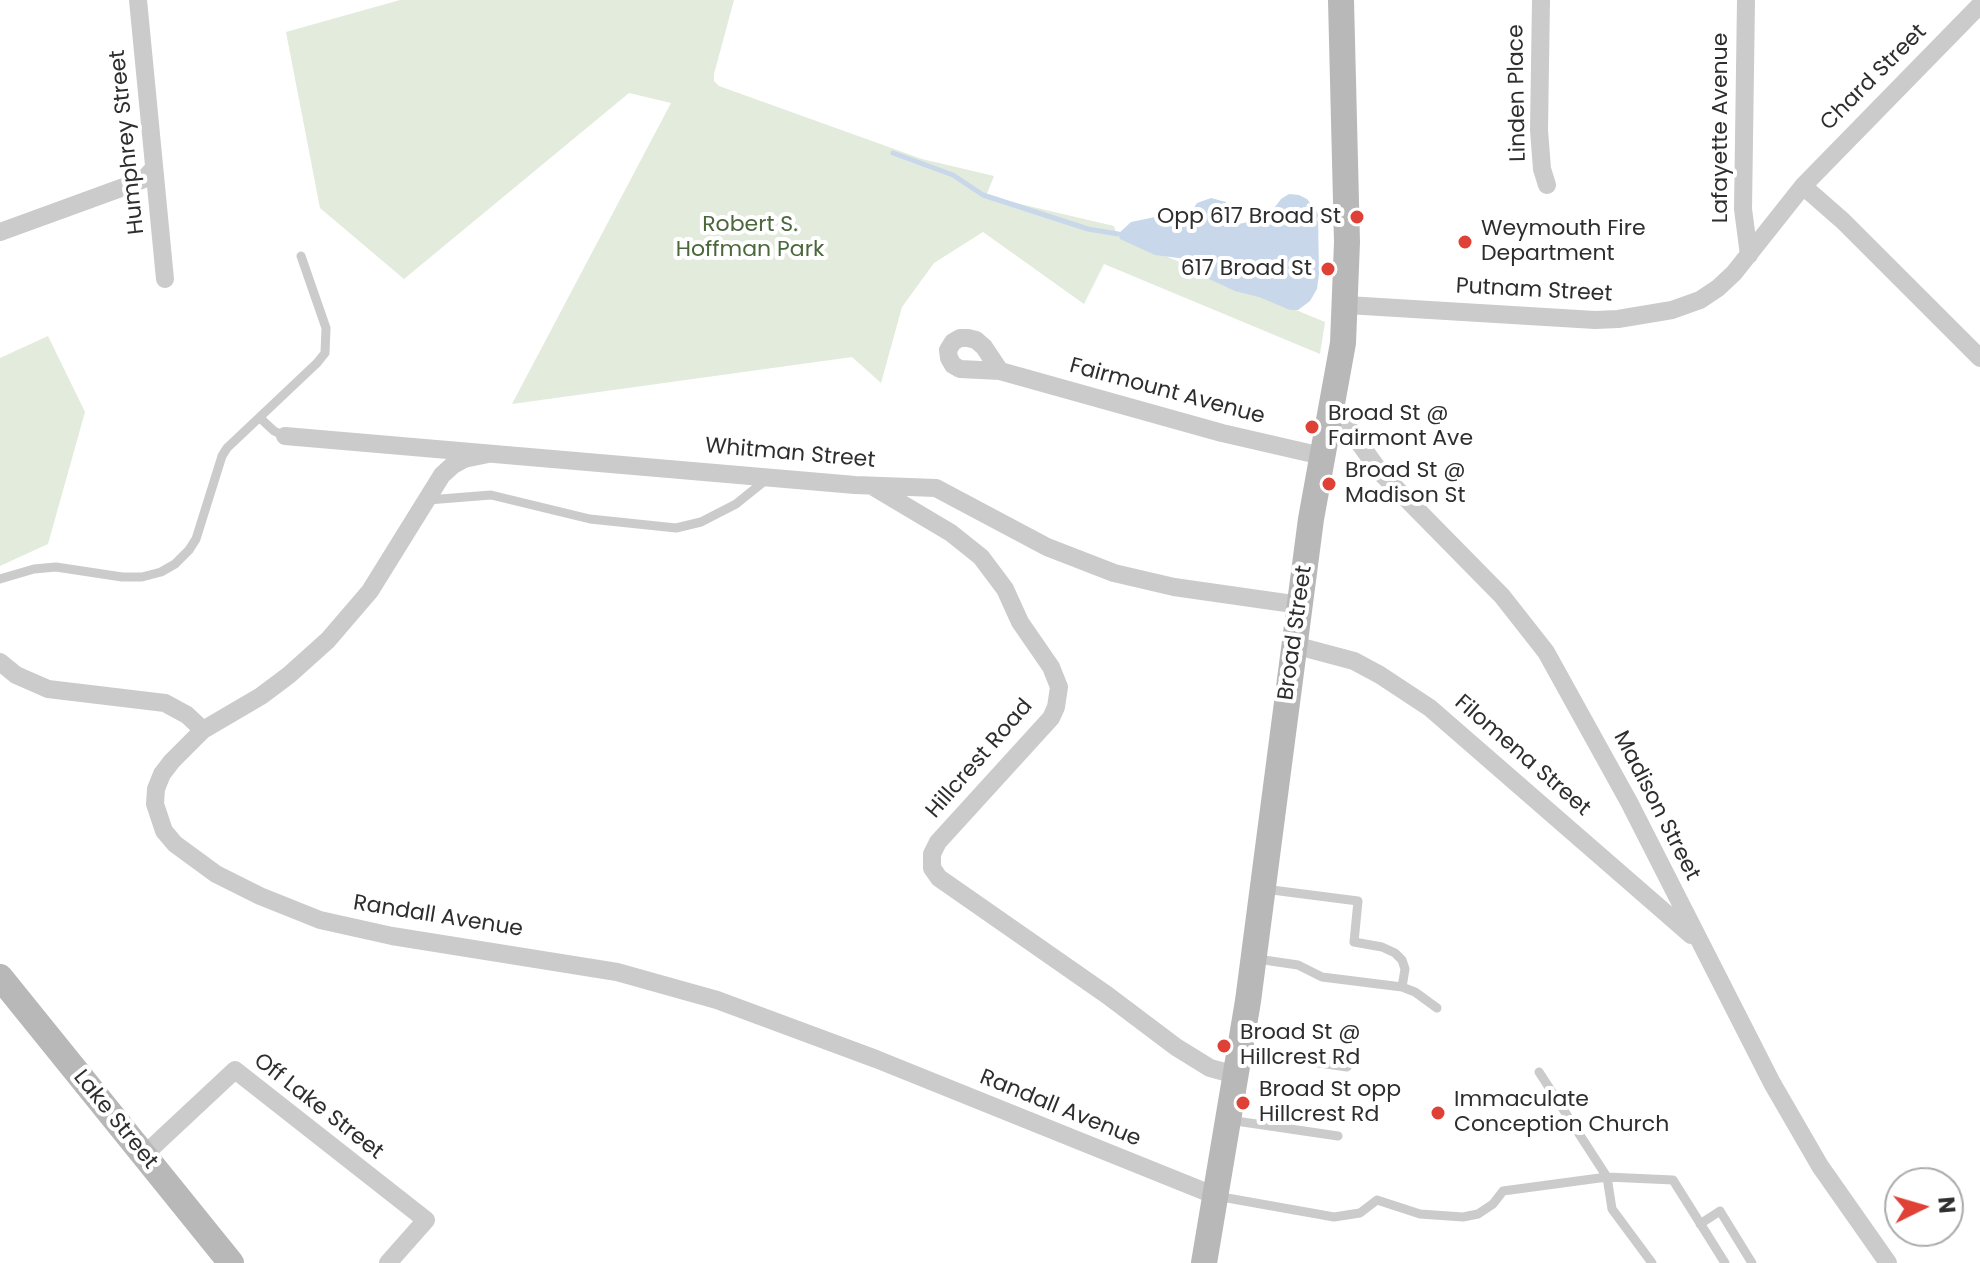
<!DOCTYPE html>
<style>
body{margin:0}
#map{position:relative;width:1980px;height:1263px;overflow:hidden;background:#fff;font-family:Poppins,sans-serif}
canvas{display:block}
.north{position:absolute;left:1884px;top:1167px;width:80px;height:80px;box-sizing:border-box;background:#fff;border:2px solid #ababab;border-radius:50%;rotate:85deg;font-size:22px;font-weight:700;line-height:32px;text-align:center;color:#2e2e2e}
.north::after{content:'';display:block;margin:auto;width:28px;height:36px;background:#df4136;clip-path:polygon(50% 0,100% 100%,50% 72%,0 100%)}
</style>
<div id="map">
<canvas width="1980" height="1263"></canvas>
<div class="north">N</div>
</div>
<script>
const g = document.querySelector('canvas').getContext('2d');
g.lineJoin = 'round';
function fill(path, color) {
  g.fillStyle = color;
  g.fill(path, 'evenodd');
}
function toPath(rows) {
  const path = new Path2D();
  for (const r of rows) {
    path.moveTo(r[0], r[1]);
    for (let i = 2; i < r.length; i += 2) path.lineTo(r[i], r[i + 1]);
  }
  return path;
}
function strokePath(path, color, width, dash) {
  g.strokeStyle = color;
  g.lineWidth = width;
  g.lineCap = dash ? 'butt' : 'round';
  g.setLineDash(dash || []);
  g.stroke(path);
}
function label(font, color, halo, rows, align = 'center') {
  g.font = font + ' Poppins,sans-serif';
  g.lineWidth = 8;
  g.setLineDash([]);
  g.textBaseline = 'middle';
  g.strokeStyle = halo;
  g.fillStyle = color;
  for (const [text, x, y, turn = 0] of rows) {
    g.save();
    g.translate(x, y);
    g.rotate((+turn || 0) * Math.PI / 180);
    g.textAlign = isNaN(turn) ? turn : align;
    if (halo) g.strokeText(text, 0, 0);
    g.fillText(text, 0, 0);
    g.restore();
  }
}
const green = toPath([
 [400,0,734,0,714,74,714,81,719,86,922,159,994,176,986,196,1114,226,1117,236,1325,322,1320,354,1104,264,1084,304,983,232,934,263,902,307,881,383,852,357,512,404,671,103,629,93,404,279,320,208,286,32],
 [48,336,85,412,48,544,0,566,0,358]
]);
const water = toPath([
 [1289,194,1299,195,1307,199,1318,213,1319,274,1317,289,1310,301,1298,310,1290,310,1259,297,1235,291,1196,273,1186,259,1155,255,1120,239,1118,234,1131,222,1155,217,1169,226,1181,227,1197,203,1211,198,1226,202,1226,207,1220,216,1222,224,1229,226,1258,220,1269,215,1281,199]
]);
const stream = toPath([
 [893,153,953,175,983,195,1088,229,1118,234]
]);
const lane = toPath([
 [260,418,274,431,285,436],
 [428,500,491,495,590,519,676,528,701,522,736,504,767,479],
 [0,579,34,569,56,567,122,577,142,577,161,572,175,564,189,550,196,539,222,456,227,448,317,363,325,353,326,328,301,256],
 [1264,889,1358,901,1354,942,1382,947,1395,953,1402,960,1405,969,1402,987],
 [1257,959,1298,965,1322,977,1402,987,1415,992,1437,1008],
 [1243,1052,1347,1067],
 [1539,1072,1607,1177,1673,1180,1725,1263],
 [1229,1120,1338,1136],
 [1216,1196,1334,1217,1360,1213,1377,1200,1420,1214,1463,1217,1478,1214,1493,1204,1503,1191,1607,1177,1612,1209,1652,1263],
 [1700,1224,1720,1211,1752,1263]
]);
const street = toPath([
 [138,0,165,279],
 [1541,0,1539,130,1542,169,1547,185],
 [1746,0,1743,209,1749,255],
 [1803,186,1980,5],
 [0,232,132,184,144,179,154,168],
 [1347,305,1595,320,1618,319,1672,310,1700,300,1718,288,1734,273,1803,186,1843,221,1980,358],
 [1000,371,960,369,953,365,949,358,948,350,953,342,960,338,968,338,976,340,984,347,1000,371,1222,433,1322,456],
 [1333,406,1380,472,1502,596,1546,652,1629,802,1772,1083,1820,1166,1888,1263],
 [285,436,855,485,936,488,1047,547,1114,573,1174,587,1300,605],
 [488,454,464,459,453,465,442,475,370,591,328,640,289,675,261,696,203,730,172,761,162,774,156,789,155,804,164,831,175,844,216,874,260,896,320,920,392,936,617,972,717,1000,876,1059,1216,1196],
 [872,486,951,533,981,557,1005,589,1020,622,1051,667,1059,687,1056,707,1051,718,938,842,932,854,932,868,939,878,1107,995,1176,1047,1210,1068,1236,1075],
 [1294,645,1354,661,1380,675,1430,708,1691,935],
 [0,662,16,675,48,689,165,703,187,715,203,730],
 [144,1155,235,1070,426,1220,388,1263]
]);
const secondary = toPath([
 [0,977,231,1263],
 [1204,1263,1248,1001,1311,519,1343,343,1347,242,1341,0]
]);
const markers = [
 [1357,217,8,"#df4136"],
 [1465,242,8,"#df4136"],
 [1328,269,8,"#df4136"],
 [1312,427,8,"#df4136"],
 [1329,484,8,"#df4136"],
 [1224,1046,8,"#df4136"],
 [1243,1103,8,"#df4136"],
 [1438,1113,8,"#df4136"]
];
const streetNames = [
 ["Chard Street",1874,78,-45],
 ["Linden Place",1518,93,-91],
 ["Lafayette Avenue",1721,128,-90],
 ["Humphrey Street",128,142,-96],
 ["Putnam Street",1534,291,3],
 ["Fairmount Avenue",1167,392,15],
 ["Whitman Street",790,454,5],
 ["Broad Street",1296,633,-82],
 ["Filomena Street",1522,756,41],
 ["Hillcrest Road",980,759,-49],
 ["Madison Street",1656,806,63],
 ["Randall Avenue",438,917,9],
 ["Off Lake Street",318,1107,38],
 ["Randall Avenue",1060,1109,22],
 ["Lake Street",115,1120,51]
];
const poiNames = [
 ["Opp 617 Broad St",1341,217,"right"],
 ["Weymouth Fire",1481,229],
 ["Department",1481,254],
 ["617 Broad St",1312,269,"right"],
 ["Broad St @",1328,414],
 ["Fairmont Ave",1328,439],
 ["Broad St @",1345,471],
 ["Madison St",1345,496],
 ["Broad St @",1240,1033],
 ["Hillcrest Rd",1240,1058],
 ["Broad St opp",1259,1090],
 ["Hillcrest Rd",1259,1115],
 ["Immaculate",1454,1100],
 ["Conception Church",1454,1125]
];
const parkNames = [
 ["Robert S.",750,225],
 ["Hoffman Park",750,250]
];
fill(green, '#e2ebdc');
fill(water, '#c8d8ea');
strokePath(stream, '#c8d8ea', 5);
strokePath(lane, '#cbcbcb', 9);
strokePath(street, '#cbcbcb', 18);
strokePath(secondary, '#b8b8b8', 26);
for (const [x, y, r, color] of markers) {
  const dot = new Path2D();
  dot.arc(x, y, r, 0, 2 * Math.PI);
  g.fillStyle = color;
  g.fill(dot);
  strokePath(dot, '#fff', 3);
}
label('22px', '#2e2e2e', '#fff', streetNames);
label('22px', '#2e2e2e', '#fff', poiNames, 'left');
label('22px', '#4b683d', '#fff', parkNames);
</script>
